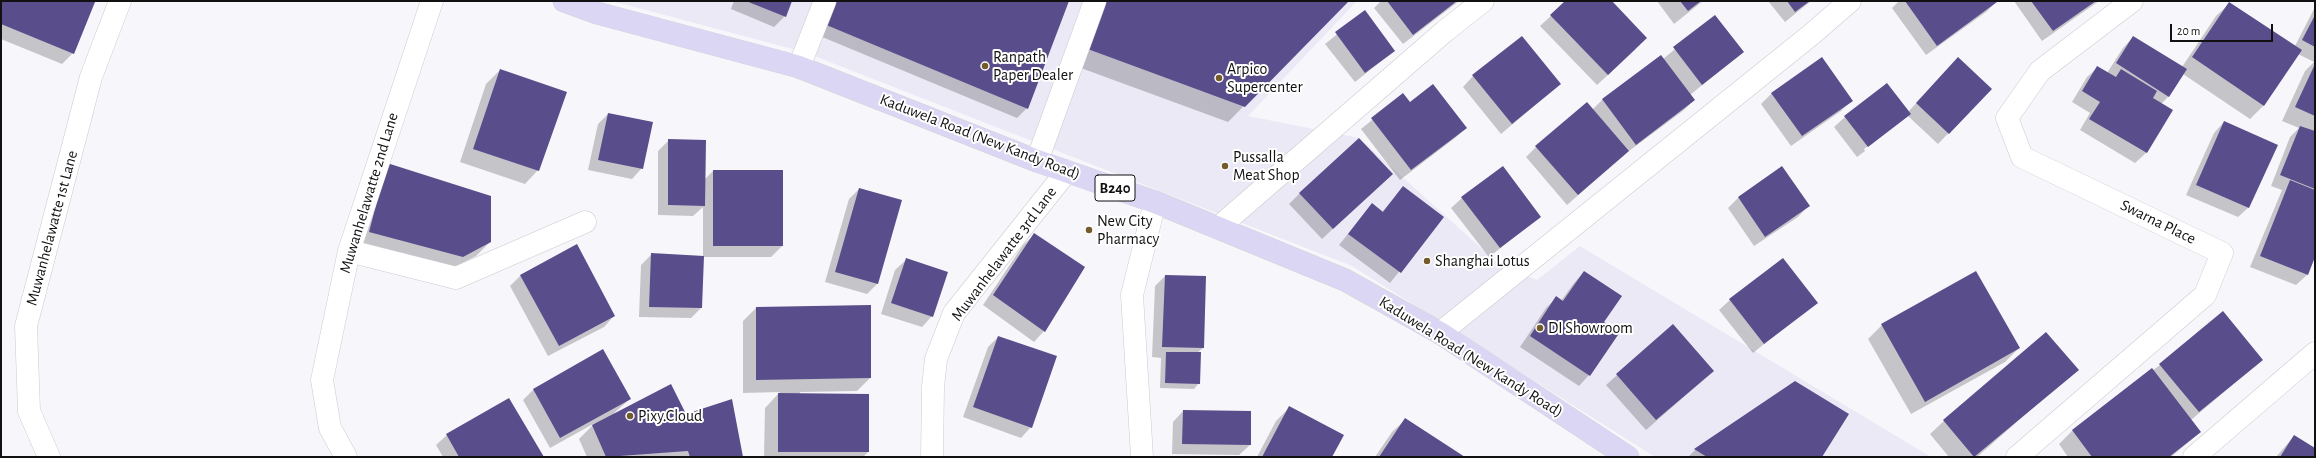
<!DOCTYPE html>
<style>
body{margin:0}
#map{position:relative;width:2316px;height:458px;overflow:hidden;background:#f7f6fb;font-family:"Alegreya Sans",sans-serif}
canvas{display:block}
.frame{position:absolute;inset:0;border:2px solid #111112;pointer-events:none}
.scale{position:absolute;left:2170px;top:24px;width:103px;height:18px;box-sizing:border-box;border:2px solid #111112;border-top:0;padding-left:5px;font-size:12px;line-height:14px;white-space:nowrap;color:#111112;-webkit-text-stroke:3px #fff;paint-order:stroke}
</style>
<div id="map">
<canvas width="2316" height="458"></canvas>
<div class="frame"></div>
<div class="scale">20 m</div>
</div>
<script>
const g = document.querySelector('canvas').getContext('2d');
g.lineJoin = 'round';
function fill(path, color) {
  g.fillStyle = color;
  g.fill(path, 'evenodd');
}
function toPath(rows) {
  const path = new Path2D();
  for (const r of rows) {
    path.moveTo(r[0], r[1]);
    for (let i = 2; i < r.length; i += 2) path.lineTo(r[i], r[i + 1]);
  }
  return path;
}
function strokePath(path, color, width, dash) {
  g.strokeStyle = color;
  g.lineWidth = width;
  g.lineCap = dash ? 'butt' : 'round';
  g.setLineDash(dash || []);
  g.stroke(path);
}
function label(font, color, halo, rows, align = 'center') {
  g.font = font + ' "Alegreya Sans",sans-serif';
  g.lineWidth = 4;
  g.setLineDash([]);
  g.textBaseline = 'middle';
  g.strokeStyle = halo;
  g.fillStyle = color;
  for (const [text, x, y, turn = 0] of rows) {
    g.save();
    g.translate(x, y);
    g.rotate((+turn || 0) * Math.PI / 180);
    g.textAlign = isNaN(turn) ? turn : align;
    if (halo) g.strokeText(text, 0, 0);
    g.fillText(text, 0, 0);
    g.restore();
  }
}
const built = toPath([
 [612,1,1357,1,1248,116,1359,138,1500,265,1537,280,1580,246,1931,457,1655,457,1352,266,804,52]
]);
const shadow = toPath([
 [1,1,90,1,73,53,62,64,1,39],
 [734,1,791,1,785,16,774,27,731,9],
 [830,1,1068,1,1027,108,1017,118,815,34],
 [1096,1,1348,1,1228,122,1070,64],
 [1381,1,1459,1,1403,44,1374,8],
 [1567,1,1610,1,1636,49,1597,85,1540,26],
 [1657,1,1703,1,1674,24],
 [1768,1,1811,1,1785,22],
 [1899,1,1995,1,1996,2,1986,12,1926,55,1892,8],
 [2014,1,2099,1,2042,41],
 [2230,3,2295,46,2315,7,2315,254,2307,275,2296,285,2250,267,2282,190,2271,186,2290,137,2299,128,2282,121,2305,71,2314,62,2298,54,2264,105,2250,119,2183,74,2169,96,2161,104,2171,111,2146,153,2135,163,2080,130,2090,113,2072,102,2087,77,2098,67,2107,73,2123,48,2133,37,2182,67,2216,16],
 [1365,12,1394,51,1355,82,1325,44],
 [1715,16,1743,52,1690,95,1694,100,1684,110,1625,154,1567,205,1526,157,1536,147,1592,110,1602,100,1660,56,1663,59],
 [1948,69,1991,89,1938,144,1908,116,1864,149,1865,151,1857,157,1834,127,1845,117,1908,112],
 [500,70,538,170,525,184,460,162,486,84],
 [1473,76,1560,84,1501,134,1463,87],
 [1772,93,1851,101,1841,111,1791,146,1761,104],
 [1403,95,1410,103,1466,128,1455,138,1400,180,1361,129],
 [608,114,642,168,632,179,588,170,598,124],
 [2224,122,2249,207,2238,217,2186,195,2214,133],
 [669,140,704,180,713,171,782,171,782,246,771,257,703,257,701,308,691,318,639,317,641,265,652,254,703,257,703,207,693,216,658,215,658,151],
 [1502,168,1540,217,1489,257,1451,208,1462,198],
 [1782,168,1808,206,1798,217,1754,246,1728,208,1738,198],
 [1392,174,1322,239,1289,204,1300,193],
 [374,178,490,242,476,256,449,270,356,245],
 [1403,187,1443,217,1390,283,1339,245,1372,204,1382,212],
 [859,189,877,284,867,294,825,282,849,199],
 [1034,235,1044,331,1034,342,983,305,1023,245],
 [906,260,932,316,922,327,881,314,895,270],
 [1584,272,1603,322,1589,375,1579,386,1520,347,1546,308,1556,298,1561,301,1574,283],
 [521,275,614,316,604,327,548,356,510,286],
 [1165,276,1203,348,1197,353,1199,383,1194,389,1160,388,1161,358,1152,357,1155,286],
 [1730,300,1816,302,1753,353,1719,310],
 [756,308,870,378,857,391,800,392,800,394,868,395,868,452,863,457,764,457,765,408,780,392,743,393,743,321],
 [1882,325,2019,348,2005,362,1911,414,1868,339],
 [1672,326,1702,381,1646,430,1606,385],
 [998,337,1031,427,1021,438,963,417,988,347],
 [2262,360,2191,420,2200,432,2171,457,2068,457,2059,444,2072,431,2160,365],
 [2077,369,1977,457,1949,457,1930,434,1944,421],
 [1795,382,1821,457,1688,457,1695,450],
 [533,390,630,399,614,413,615,414,685,415,742,457,587,457,579,439,595,423,550,448,523,400],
 [1290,407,1331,457,1257,457,1276,421],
 [1183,411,1250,445,1239,455,1172,454,1173,422],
 [1406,419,1463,457,1375,457,1392,432],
 [447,435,543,457,443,457,436,445],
 [2294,436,2315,449,2315,457,2276,457]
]);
const building = toPath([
 [1,1,93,1,95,2,74,54,1,24],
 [746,1,792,1,786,17],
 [835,1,1069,1,1028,109,824,24],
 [1105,1,1349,1,1245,107,1085,48],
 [1387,1,1457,1,1413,35],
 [1565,1,1612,1,1647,38,1608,75,1550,15],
 [1680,1,1701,1,1688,11],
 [1787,1,1810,1,1795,12],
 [1905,1,1996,1,1997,2,1937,46],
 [2031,1,2096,1,2053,31],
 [2229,2,2302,50,2264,106,2192,57],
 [1365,10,1395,51,1365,73,1335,32],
 [1715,15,1744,52,1702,85,1673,47],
 [2315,15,2315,47,2302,40],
 [1522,36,1561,84,1512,124,1472,75],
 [2133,36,2187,69,2169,97,2116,63],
 [1661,55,1695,100,1636,145,1602,99],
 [1822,57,1853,101,1802,136,1771,93],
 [1958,57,1992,89,1949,134,1916,103],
 [2315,64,2315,116,2295,107],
 [2097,66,2116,77,2121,69,2157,91,2153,98,2173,110,2147,153,2089,119,2100,102,2082,91],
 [500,69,567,92,539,171,473,149],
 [1887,83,1911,114,1868,147,1844,116],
 [1433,84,1467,128,1411,170,1371,118,1403,93,1410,102],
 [1587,102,1629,151,1578,195,1535,146],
 [608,113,653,122,643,169,598,160],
 [2224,121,2278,145,2249,208,2196,185],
 [2300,126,2315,131,2315,189,2280,175],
 [1359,138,1393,174,1333,229,1299,193],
 [668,139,706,140,705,206,668,205],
 [387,163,491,196,491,242,463,257,369,232],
 [1503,166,1541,217,1500,248,1461,197],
 [1782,166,1810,206,1765,237,1738,197],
 [713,170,783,170,783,246,713,246],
 [2290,180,2315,190,2315,257,2308,275,2260,256],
 [1403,186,1444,217,1401,273,1348,234,1372,203,1383,212],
 [859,188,902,200,878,284,835,272],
 [1034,233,1085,267,1045,332,993,295],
 [577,244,615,316,559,346,520,275],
 [651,253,704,256,702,308,649,307],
 [906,258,948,272,933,317,891,303],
 [1783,258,1818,303,1764,344,1729,299],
 [1584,271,1622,296,1604,322,1620,332,1590,376,1530,336,1556,296,1563,301],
 [1976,271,2020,348,1925,402,1881,324],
 [1165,275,1206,276,1204,348,1162,347],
 [871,305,871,378,756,380,756,307],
 [2223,311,2263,360,2199,412,2159,364],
 [1673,324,1714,371,1656,420,1616,374],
 [2046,332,2079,370,1974,457,1943,420],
 [998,336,1057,356,1032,428,973,407],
 [603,349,631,399,560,438,533,389],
 [1166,352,1201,352,1200,384,1165,383],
 [2152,368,2201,432,2169,457,2092,457,2072,430],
 [1795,381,1849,414,1822,457,1707,457,1694,449],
 [671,384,686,414,732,399,743,457,690,457,688,451,606,457,592,425],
 [778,393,869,394,869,452,778,452],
 [509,398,544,457,459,457,446,434],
 [1289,406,1344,435,1332,457,1262,457],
 [1183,410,1251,411,1251,445,1182,444],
 [1405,418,1465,457,1379,457],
 [2294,435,2315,448,2315,457,2280,457]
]);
const minor = toPath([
 [799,67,825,1],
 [1037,161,1095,1],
 [1219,227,1445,31,1483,1],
 [349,251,456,278,585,222],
 [1440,333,1812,34,1850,1],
 [49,457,29,411,26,326,91,77,120,1],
 [346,457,330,428,322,380,349,251,432,1],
 [932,457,933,387,936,359,954,313,1067,171],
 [1142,457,1132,295,1155,202],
 [2017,457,2205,295,2222,253,2022,157,2007,118,2040,71,2132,1],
 [2194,457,2315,353]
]);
const major = toPath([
 [564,1,597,13,799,67,1037,161,1155,202,1345,280,1440,333,1628,457]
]);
const markers = [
 [985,66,4,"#745b2c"],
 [1219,78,4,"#745b2c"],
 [1225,166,4,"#745b2c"],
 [1089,230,4,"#745b2c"],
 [1427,261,4,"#745b2c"],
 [1540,328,4,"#745b2c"],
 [630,416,4,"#745b2c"]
];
const shields = [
 [1115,188,40]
];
const shieldNames = [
 ["B240",1115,188]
];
const poiNames = [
 ["Ranpath",993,57],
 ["Paper Dealer",993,75],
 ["Arpico",1227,69],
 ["Supercenter",1227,87],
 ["Pussalla",1233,157],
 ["Meat Shop",1233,175],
 ["New City",1097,221],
 ["Pharmacy",1097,239],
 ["Shanghai Lotus",1435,261],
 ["DI Showroom",1548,328],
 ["Pixy.Cloud",638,416]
];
const streetNames = [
 ["Kaduwela Road (New Kandy Road)",980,137,21],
 ["Muwanhelawatte 2nd Lane",369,193,-73],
 ["Swarna Place",2158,222,26],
 ["Muwanhelawatte 1st Lane",52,228,-75],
 ["Muwanhelawatte 3rd Lane",1004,254,-53],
 ["Kaduwela Road (New Kandy Road)",1471,357,32]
];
fill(built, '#eae9f5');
fill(shadow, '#0003');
fill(building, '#5a4d8b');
strokePath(minor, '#cbcacf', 23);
strokePath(major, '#d4d4d4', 23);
strokePath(minor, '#fff', 22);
strokePath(major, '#dad6f4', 22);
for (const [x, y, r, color] of markers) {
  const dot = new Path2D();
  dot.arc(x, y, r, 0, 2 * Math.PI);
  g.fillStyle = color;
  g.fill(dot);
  strokePath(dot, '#fff', 1.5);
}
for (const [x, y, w] of shields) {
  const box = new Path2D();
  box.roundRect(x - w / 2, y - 13, w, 26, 3);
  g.fillStyle = '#fff';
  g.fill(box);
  strokePath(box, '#111112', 1);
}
label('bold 15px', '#111112', null, shieldNames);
label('16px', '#111112', '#fff', poiNames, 'left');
label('16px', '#111112', '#fff', streetNames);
</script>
